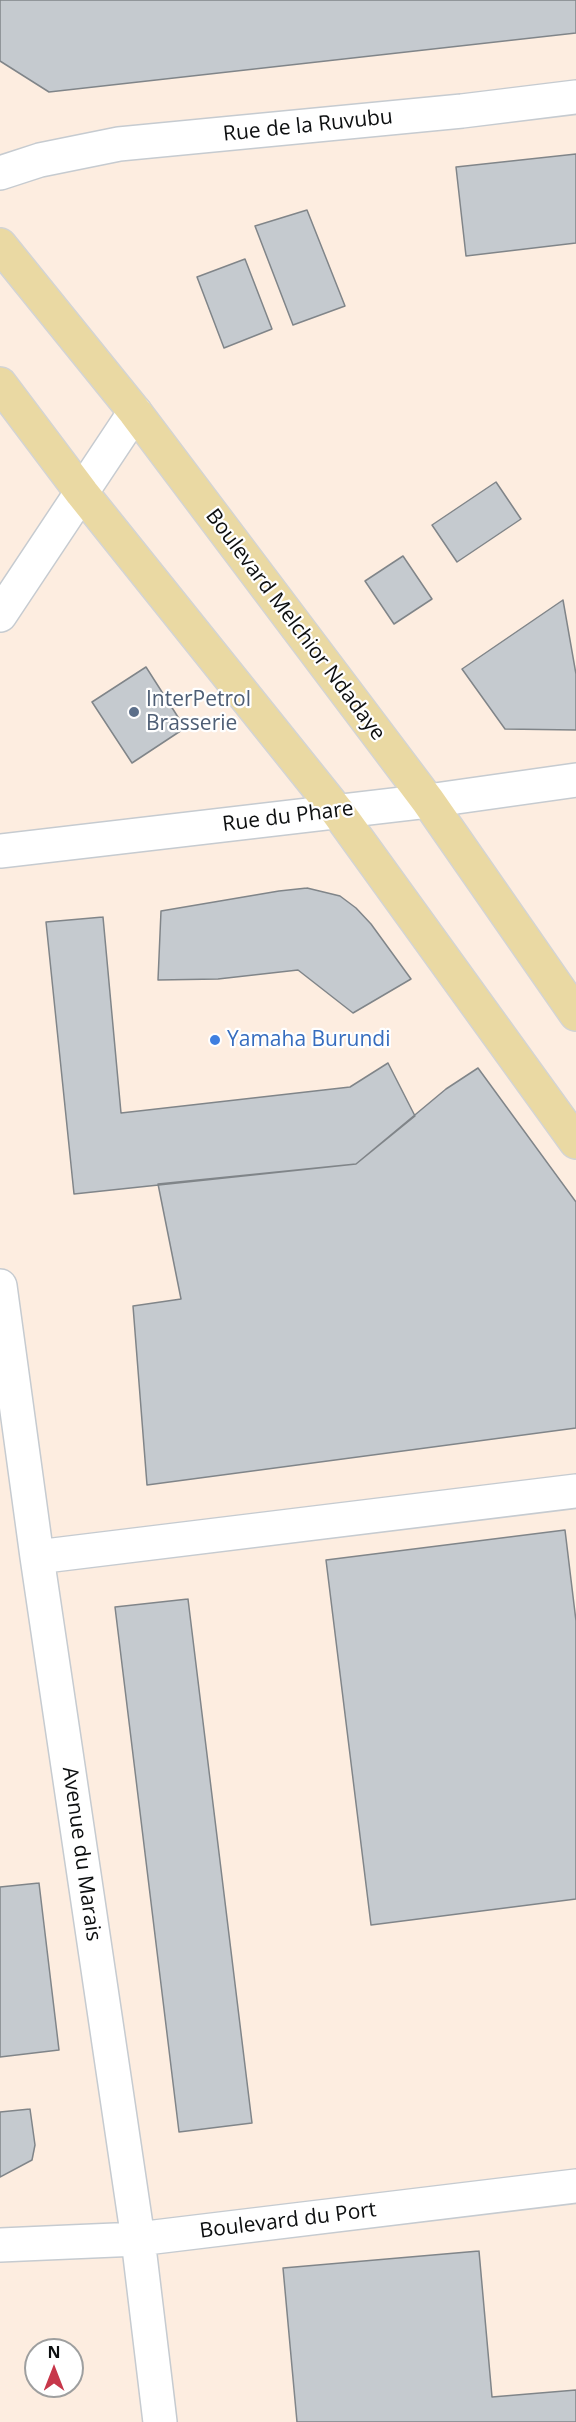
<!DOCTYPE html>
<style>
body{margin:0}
#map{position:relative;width:576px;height:2422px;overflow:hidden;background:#f6fbff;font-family:"Open Sans",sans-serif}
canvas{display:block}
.north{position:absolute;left:24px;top:2338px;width:60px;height:60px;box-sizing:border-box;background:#fff;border:2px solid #9e9f9f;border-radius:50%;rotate:0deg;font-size:16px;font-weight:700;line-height:24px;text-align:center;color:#0d0f10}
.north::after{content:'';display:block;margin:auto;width:21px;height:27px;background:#c7374a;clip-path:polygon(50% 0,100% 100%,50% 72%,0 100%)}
</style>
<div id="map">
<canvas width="576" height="2422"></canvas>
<div class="north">N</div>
</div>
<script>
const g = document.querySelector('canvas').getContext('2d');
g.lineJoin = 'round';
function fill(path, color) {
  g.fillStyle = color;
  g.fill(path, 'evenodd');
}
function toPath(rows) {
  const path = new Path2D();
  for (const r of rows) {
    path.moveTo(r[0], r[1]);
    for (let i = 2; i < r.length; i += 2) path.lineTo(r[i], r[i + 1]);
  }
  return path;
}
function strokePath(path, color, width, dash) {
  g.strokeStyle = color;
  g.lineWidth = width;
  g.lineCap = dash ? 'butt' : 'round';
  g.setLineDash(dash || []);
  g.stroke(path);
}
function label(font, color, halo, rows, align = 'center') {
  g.font = font + ' "Open Sans",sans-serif';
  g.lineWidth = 4.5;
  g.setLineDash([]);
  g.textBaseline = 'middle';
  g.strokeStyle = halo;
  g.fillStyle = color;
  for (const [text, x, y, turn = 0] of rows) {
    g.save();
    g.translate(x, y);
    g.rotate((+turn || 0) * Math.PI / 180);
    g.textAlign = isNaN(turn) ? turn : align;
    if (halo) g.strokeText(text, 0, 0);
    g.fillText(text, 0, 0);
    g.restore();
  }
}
const industrial = toPath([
 [0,0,576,0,576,2422,0,2422],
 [36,2350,72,2350,72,2386,36,2386]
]);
const building = toPath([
 [0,0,576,0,576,33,49,92,0,61,0,0],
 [576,154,576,243,466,256,456,167,576,154],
 [307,210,345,306,293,325,255,226,307,210],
 [245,259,272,329,224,348,197,277,245,259],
 [496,482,521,519,457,562,432,525,496,482],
 [403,556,432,599,394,624,365,581,403,556],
 [563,600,576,674,576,730,505,729,462,669,563,600],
 [146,667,185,728,132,763,92,702,146,667],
 [307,888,340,896,356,908,371,924,411,979,353,1013,298,970,218,979,158,980,161,911,279,891,307,888],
 [103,917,121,1113,350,1087,388,1063,415,1116,356,1164,74,1194,46,922,103,917],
 [478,1068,576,1202,576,1428,147,1485,133,1306,181,1299,158,1184,356,1164,446,1089,478,1068],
 [565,1530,576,1621,576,1899,371,1925,326,1560,565,1530],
 [188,1599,252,2123,179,2132,115,1607,188,1599],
 [39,1883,59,2050,0,2057,0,1887,39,1883],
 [30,2109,35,2145,32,2160,0,2177,0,2112,30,2109],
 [479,2251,492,2397,576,2390,576,2422,297,2422,283,2268,479,2251]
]);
const minor = toPath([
 [0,173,40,160,119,144,462,111,576,97],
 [0,615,135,412],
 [0,851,428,801,576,780],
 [0,1286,37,1557,138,2239,160,2422],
 [37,1557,576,1491],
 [0,2245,138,2239,576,2186]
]);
const major = toPath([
 [0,245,135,412,428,801,576,1014],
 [0,384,82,493,337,811,576,1142]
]);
const markers = [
 [134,712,6,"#5c6f8a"],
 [215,1040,6,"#3f7fe0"]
];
const streetNames = [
 ["Rue de la Ruvubu",308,126,-6],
 ["Boulevard Melchior Ndadaye",295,625,53],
 ["Rue du Phare",288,817,-7],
 ["Avenue du Marais",81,1854,82],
 ["Boulevard du Port",288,2221,-7]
];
const serviceNames = [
 ["InterPetrol",146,700],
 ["Brasserie",146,724]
];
const shopNames = [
 ["Yamaha Burundi",227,1040]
];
fill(industrial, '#fdede0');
fill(building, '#c5cacf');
strokePath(building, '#808589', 1.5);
strokePath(minor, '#c6cbd0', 36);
strokePath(major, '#d3d4d4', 36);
strokePath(minor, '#fff', 33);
strokePath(major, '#ead9a3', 33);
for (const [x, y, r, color] of markers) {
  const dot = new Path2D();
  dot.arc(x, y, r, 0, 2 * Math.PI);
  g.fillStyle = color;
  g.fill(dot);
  strokePath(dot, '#fff', 2);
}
label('21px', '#0d0f10', '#fff', streetNames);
label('21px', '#4e5e75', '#fff', serviceNames, 'left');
label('21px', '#366cbe', '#fff', shopNames, 'left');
</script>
